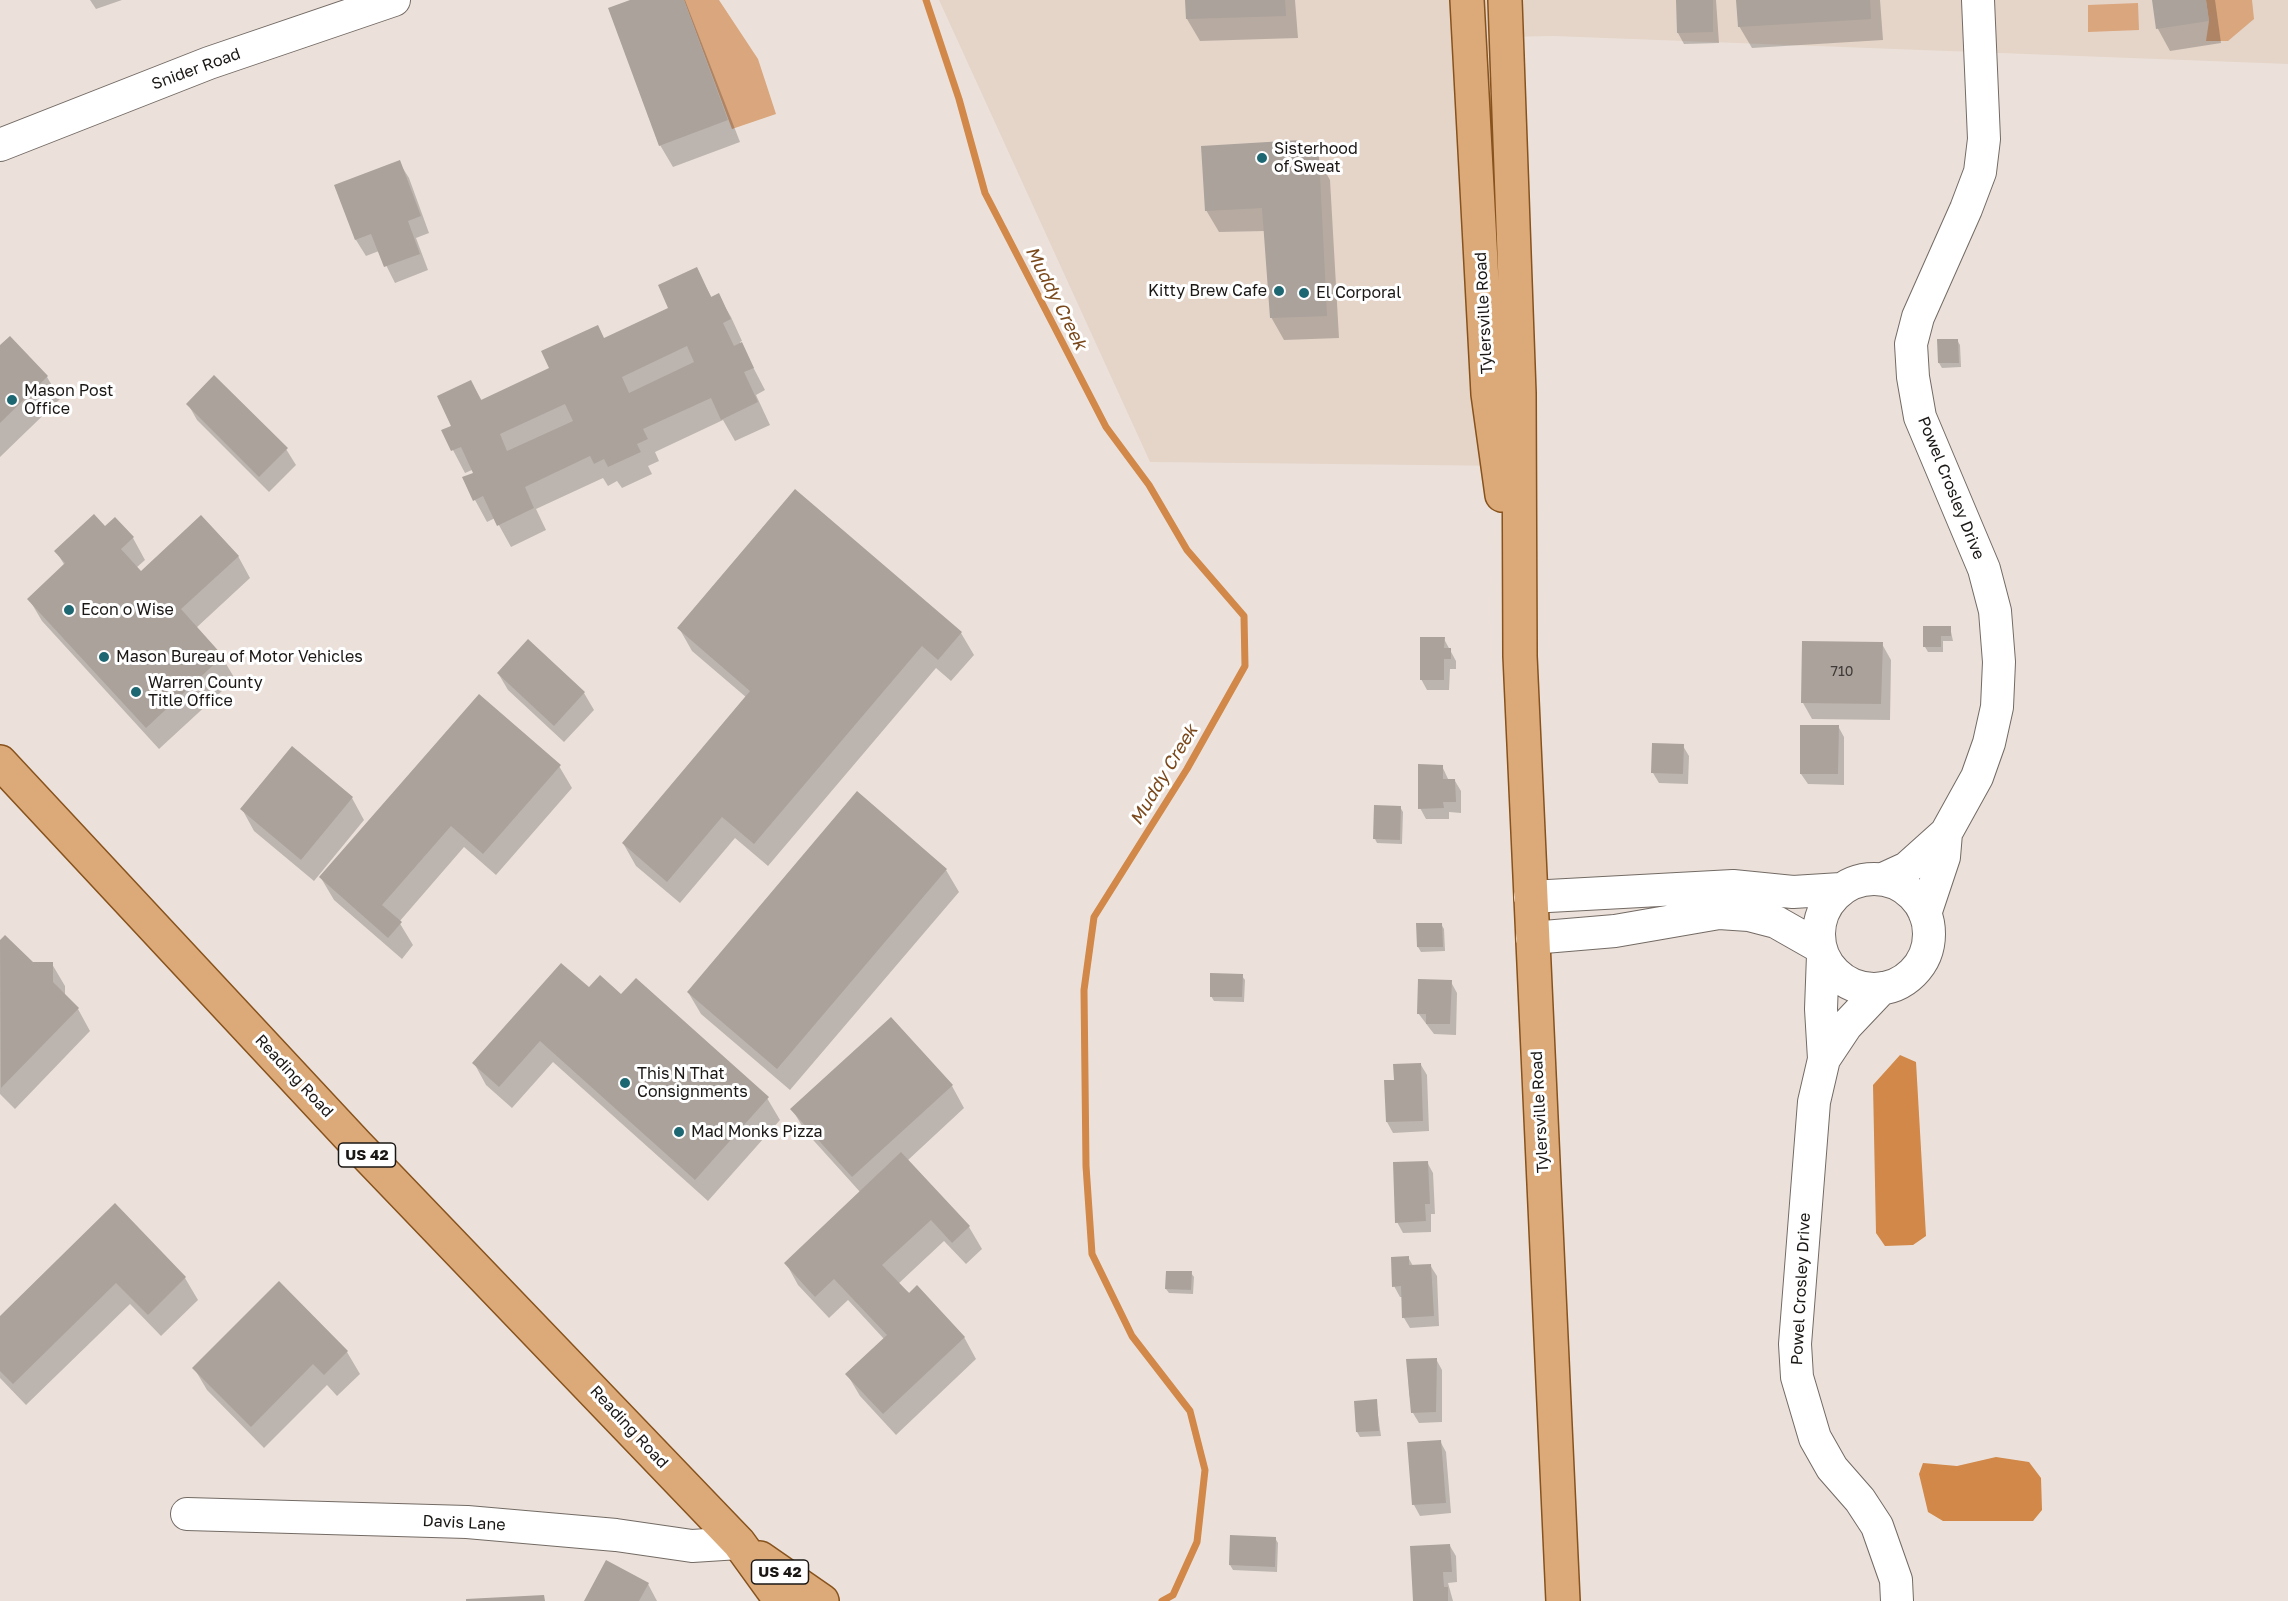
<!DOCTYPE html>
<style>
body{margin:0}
canvas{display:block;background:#ebe1da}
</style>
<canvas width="2288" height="1601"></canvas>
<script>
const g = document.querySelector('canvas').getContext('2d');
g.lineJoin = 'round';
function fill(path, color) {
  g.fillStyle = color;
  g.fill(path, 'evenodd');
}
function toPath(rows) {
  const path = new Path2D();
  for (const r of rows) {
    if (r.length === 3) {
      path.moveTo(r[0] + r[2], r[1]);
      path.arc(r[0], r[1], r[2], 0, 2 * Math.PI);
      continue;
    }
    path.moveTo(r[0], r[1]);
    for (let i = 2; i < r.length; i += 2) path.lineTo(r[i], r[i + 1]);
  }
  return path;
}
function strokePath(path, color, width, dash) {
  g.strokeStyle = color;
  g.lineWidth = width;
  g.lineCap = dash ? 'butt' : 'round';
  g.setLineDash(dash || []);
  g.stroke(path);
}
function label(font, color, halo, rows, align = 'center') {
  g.font = font + ' "Golos Text",sans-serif';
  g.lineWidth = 6;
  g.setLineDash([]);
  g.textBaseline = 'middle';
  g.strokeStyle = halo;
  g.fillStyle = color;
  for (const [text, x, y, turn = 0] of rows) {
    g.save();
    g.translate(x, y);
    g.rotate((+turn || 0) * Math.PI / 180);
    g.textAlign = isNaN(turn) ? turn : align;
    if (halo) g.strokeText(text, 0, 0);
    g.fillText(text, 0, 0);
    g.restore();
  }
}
const built = toPath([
 [939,0,1490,0,1510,466,1150,462],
 [1505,0,2288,0,2288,64,1553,36,1506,37]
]);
const green = toPath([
 [684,0,719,0,758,59,776,114,732,129],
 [2206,0,2252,0,2254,19,2228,41,2206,41,2209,21],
 [2138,3,2139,30,2088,32,2088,5]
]);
const water = toPath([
 [1900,1055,1916,1062,1926,1236,1913,1245,1885,1246,1876,1233,1873,1085],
 [1996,1457,2029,1462,2041,1478,2042,1510,2033,1521,1943,1521,1928,1512,1919,1474,1923,1463,1957,1466]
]);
const shadow = toPath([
 [90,0,122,0,96,9],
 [634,0,685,0,740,142,673,167,660,145],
 [1186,0,1295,0,1298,38,1200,41,1187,19],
 [1677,0,1716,0,1719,43,1684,44,1678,33],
 [1738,0,1880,0,1883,40,1752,48,1739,26],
 [2153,0,2215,0,2221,43,2170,51,2158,29],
 [1317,157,1330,180,1339,338,1284,340,1271,317,1265,231,1219,232,1206,210],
 [399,162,409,178,429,233,416,238,428,270,395,283,379,251,366,256,356,240,336,186],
 [696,269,712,298,718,295,731,317,742,341,740,342,765,390,756,395,770,425,735,441,723,420,655,452,659,461,648,466,652,474,622,488,617,481,608,486,603,478,536,509,546,530,511,547,495,518,487,522,475,500,475,473,472,470,465,473,443,431,453,426,471,382,482,401,551,369,604,339,670,309],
 [10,338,47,377,60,399,0,457,0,347],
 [1957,340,1960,345,1961,367,1942,368,1939,363],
 [188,404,286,449,296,465,269,492,197,420],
 [105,528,133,538,145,560,136,568,141,573,238,556,250,578,196,628,222,657,235,679,159,749,42,621,29,599,65,566,56,551],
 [1950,627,1953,641,1943,641,1943,652,1928,652,1925,647],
 [679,628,961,633,974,655,951,681,936,668,768,866,735,838,680,903,636,866,623,843,747,698,692,651],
 [1444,639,1456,661,1456,669,1450,669,1449,690,1427,690,1421,679],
 [528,641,584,693,594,710,564,742,508,690,498,673],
 [1882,644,1891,660,1890,720,1812,719,1803,703],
 [1838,726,1844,737,1844,785,1808,784,1801,774],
 [1683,746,1689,756,1688,784,1659,783,1653,773],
 [559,766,572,788,496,875,464,847,399,922,413,945,402,959,334,900,321,878],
 [1442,766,1449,781,1455,781,1461,791,1461,813,1449,812,1449,819,1426,819,1420,808],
 [352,798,364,820,314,881,254,831,242,809],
 [1400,807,1403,812,1402,844,1377,843,1375,839],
 [946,870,959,892,790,1090,701,1014,688,992],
 [1441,924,1444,929,1445,951,1421,952,1418,947,1417,925],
 [5,937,32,964,52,964,65,986,65,996,78,1009,90,1031,15,1109,0,1094,0,943],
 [1242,976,1245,980,1244,1002,1214,1001,1211,996],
 [1451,982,1457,993,1456,1035,1434,1034,1418,1013],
 [589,990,622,996,767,1098,780,1120,708,1201,553,1062,512,1108,486,1085,474,1063],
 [1421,1065,1427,1075,1429,1131,1393,1133,1387,1122,1385,1082,1396,1081],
 [952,1086,964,1108,907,1161,969,1227,982,1249,966,1264,944,1241,898,1284,964,1337,976,1359,896,1435,860,1396,847,1374,884,1339,848,1300,829,1318,798,1285,786,1263,861,1193,805,1131,792,1109],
 [1427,1162,1433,1173,1435,1214,1431,1214,1431,1232,1403,1233,1397,1222],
 [115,1206,185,1278,198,1300,161,1336,130,1304,26,1405,0,1378,0,1318],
 [1408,1257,1413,1266,1430,1265,1437,1276,1439,1326,1410,1328,1404,1318,1403,1297,1400,1297,1394,1286],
 [1191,1273,1194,1277,1193,1294,1169,1293,1166,1289],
 [347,1352,360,1374,337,1396,327,1385,264,1448,207,1390,194,1368],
 [1436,1359,1442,1370,1442,1422,1419,1423,1413,1413,1409,1393,1408,1361],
 [1376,1401,1381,1436,1360,1437,1357,1432],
 [1440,1441,1446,1452,1451,1513,1420,1516,1414,1505,1409,1444],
 [1275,1538,1278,1543,1277,1572,1233,1570,1230,1565],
 [1450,1546,1456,1556,1457,1582,1448,1583,1453,1601,1414,1601],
 [648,1584,657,1601,585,1601]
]);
const stream = toPath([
 [926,0,959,99,985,193,1056,330,1106,427,1149,485,1187,550,1244,616,1245,666,1187,769,1094,917,1084,990,1086,1166,1092,1254,1132,1336,1190,1411,1205,1470,1197,1542,1173,1595,1162,1601]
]);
const building = toPath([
 [630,0,684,0,728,120,659,146,608,8],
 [1185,0,1285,0,1286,16,1186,19],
 [1676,0,1713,0,1713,32,1677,33],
 [1736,0,1870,0,1871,19,1738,27],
 [2152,0,2206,0,2209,21,2156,29],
 [1301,140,1319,156,1327,316,1270,318,1262,208,1205,211,1201,146],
 [400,160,421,216,408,221,420,254,384,267,371,234,355,240,334,185],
 [697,267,711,297,719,293,731,319,723,323,734,346,742,342,754,368,744,372,758,402,721,420,711,398,643,429,648,439,637,444,641,452,608,467,604,459,594,464,590,456,525,487,534,508,497,526,483,496,473,501,462,477,473,473,461,447,451,451,441,430,451,426,437,396,471,380,481,400,549,368,541,351,598,325,604,338,668,308,658,285],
 [687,346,694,362,629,393,622,377],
 [565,404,573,421,507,451,500,434],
 [10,336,48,376,0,423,0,345],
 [1937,339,1958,339,1959,363,1938,363],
 [214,375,288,448,259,477,186,404],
 [795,489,962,632,938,660,922,646,754,844,722,817,667,882,622,843,750,691,677,628],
 [94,514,105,526,115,517,134,537,121,549,141,571,201,515,239,556,181,609,223,656,146,728,27,599,65,563,54,551],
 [1923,626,1951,626,1951,636,1941,636,1941,647,1923,647],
 [1420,637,1445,637,1444,648,1451,648,1451,659,1444,659,1444,680,1420,680],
 [528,639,585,692,554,726,497,673],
 [1802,641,1883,642,1881,704,1801,703],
 [479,694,561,765,483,854,451,826,382,905,402,922,388,938,319,877],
 [1800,725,1839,725,1838,774,1800,774],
 [1652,743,1684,744,1683,774,1651,773],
 [292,746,353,797,301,860,240,809],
 [1418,764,1443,765,1443,779,1455,779,1456,802,1443,802,1444,808,1418,809],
 [857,791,947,869,777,1069,687,992],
 [1374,805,1401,806,1400,840,1373,839],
 [1416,923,1442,923,1443,947,1417,947],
 [5,935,33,962,53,962,53,982,79,1008,1,1088,0,940],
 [561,963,589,987,600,975,621,994,636,978,769,1097,695,1180,540,1041,499,1087,472,1063],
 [1210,973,1243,974,1242,997,1210,997],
 [1418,979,1452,980,1450,1024,1426,1024,1426,1014,1417,1014],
 [891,1017,953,1085,852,1177,790,1109],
 [1421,1063,1423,1121,1386,1122,1384,1080,1394,1080,1393,1064],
 [901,1152,970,1226,952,1243,931,1220,882,1265,909,1293,917,1285,965,1337,883,1414,845,1374,887,1335,834,1279,815,1297,784,1263],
 [1428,1161,1430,1204,1425,1204,1426,1221,1395,1223,1393,1162],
 [115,1203,186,1277,148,1315,116,1283,13,1384,0,1371,0,1316],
 [1409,1256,1409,1265,1431,1264,1434,1316,1402,1318,1401,1286,1392,1287,1391,1257],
 [1166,1271,1192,1271,1191,1290,1165,1289],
 [279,1281,348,1351,324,1375,313,1364,251,1427,192,1368],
 [1437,1358,1436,1412,1411,1413,1406,1359],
 [1377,1399,1379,1431,1356,1432,1354,1401],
 [1441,1440,1446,1503,1412,1505,1407,1442],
 [1230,1535,1276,1537,1275,1567,1229,1565],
 [1450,1544,1452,1572,1443,1572,1444,1587,1448,1587,1448,1601,1413,1601,1410,1546],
 [606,1560,649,1583,639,1601,584,1601],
 [544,1595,545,1601,466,1601,466,1599]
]);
const minor = toPath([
 [0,145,209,63,394,0],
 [1883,879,1907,868,1946,833,1977,777,1989,743,1997,707,1999,662,1995,611,1984,569,1920,417,1913,377,1911,344,1918,317,1966,209,1980,172,1984,139,1978,0],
 [1874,934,55],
 [1530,897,1733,886,1793,892,1841,889],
 [1925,914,1944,857,1946,833],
 [1532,938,1615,931,1719,913,1749,915,1776,922,1820,947],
 [1823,955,1821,1009,1824,1059,1814,1102,1795,1344,1797,1377,1815,1438,1832,1468,1860,1500,1877,1526,1896,1580,1897,1601],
 [1824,1059,1846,1026,1882,988],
 [187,1514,467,1522,616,1535,692,1546,739,1543]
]);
const major = toPath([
 [1467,0,1488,394,1502,495],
 [1505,0,1519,393,1520,656,1563,1601],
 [0,762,356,1144,739,1543,781,1601],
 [760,1558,822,1601]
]);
const markers = [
 [1262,158,6,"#1d6772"],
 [1279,291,6,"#1d6772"],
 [1304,293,6,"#1d6772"],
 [12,400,6,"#1d6772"],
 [69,610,6,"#1d6772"],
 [104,657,6,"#1d6772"],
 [136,692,6,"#1d6772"],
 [625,1083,6,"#1d6772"],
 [679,1132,6,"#1d6772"]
];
const numberNames = [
 ["710",1842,672]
];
const shields = [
 [367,1155,57],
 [780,1572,57]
];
const shieldNames = [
 ["US 42",367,1155],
 ["US 42",780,1572]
];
const streetNames = [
 ["Snider Road",196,69,-20],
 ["Tylersville Road",1484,313,-93],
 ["Powel Crosley Drive",1951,488,68],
 ["Reading Road",294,1076,47],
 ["Tylersville Road",1540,1112,-93],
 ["Powel Crosley Drive",1801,1289,-87],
 ["Reading Road",629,1427,47],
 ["Davis Lane",464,1523,3]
];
const poiNames = [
 ["Sisterhood",1274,149],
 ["of Sweat",1274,167],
 ["Kitty Brew Cafe",1267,291,"right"],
 ["El Corporal",1316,293],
 ["Mason Post",24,391],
 ["Office",24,409],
 ["Econ o Wise",81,610],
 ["Mason Bureau of Motor Vehicles",116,657],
 ["Warren County",148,683],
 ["Title Office",148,701],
 ["This N That",637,1074],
 ["Consignments",637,1092],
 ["Mad Monks Pizza",691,1132]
];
const waterNames = [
 ["Muddy Creek",1056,298,63],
 ["Muddy Creek",1164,775,-59]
];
fill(built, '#e5d5c9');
fill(green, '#daa67d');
fill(water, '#d18848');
fill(shadow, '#0003');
strokePath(stream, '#d18848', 7);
fill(building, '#aba29c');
strokePath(minor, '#736a64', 34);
strokePath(major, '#88521c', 36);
strokePath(minor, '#fff', 32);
strokePath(major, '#dcaa79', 33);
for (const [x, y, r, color] of markers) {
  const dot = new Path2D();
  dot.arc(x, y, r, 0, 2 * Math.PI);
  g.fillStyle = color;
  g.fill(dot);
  strokePath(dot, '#fff', 2);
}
label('14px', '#3e3a37', null, numberNames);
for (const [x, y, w] of shields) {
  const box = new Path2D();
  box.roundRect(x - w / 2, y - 12, w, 24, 4.5);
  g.fillStyle = '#fff';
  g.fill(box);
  strokePath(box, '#1a1715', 1.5);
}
label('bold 15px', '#1a1715', null, shieldNames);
label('16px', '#1a1715', '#fff', streetNames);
label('16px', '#1a1715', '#fff', poiNames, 'left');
label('italic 18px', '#7a481a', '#fff', waterNames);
</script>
